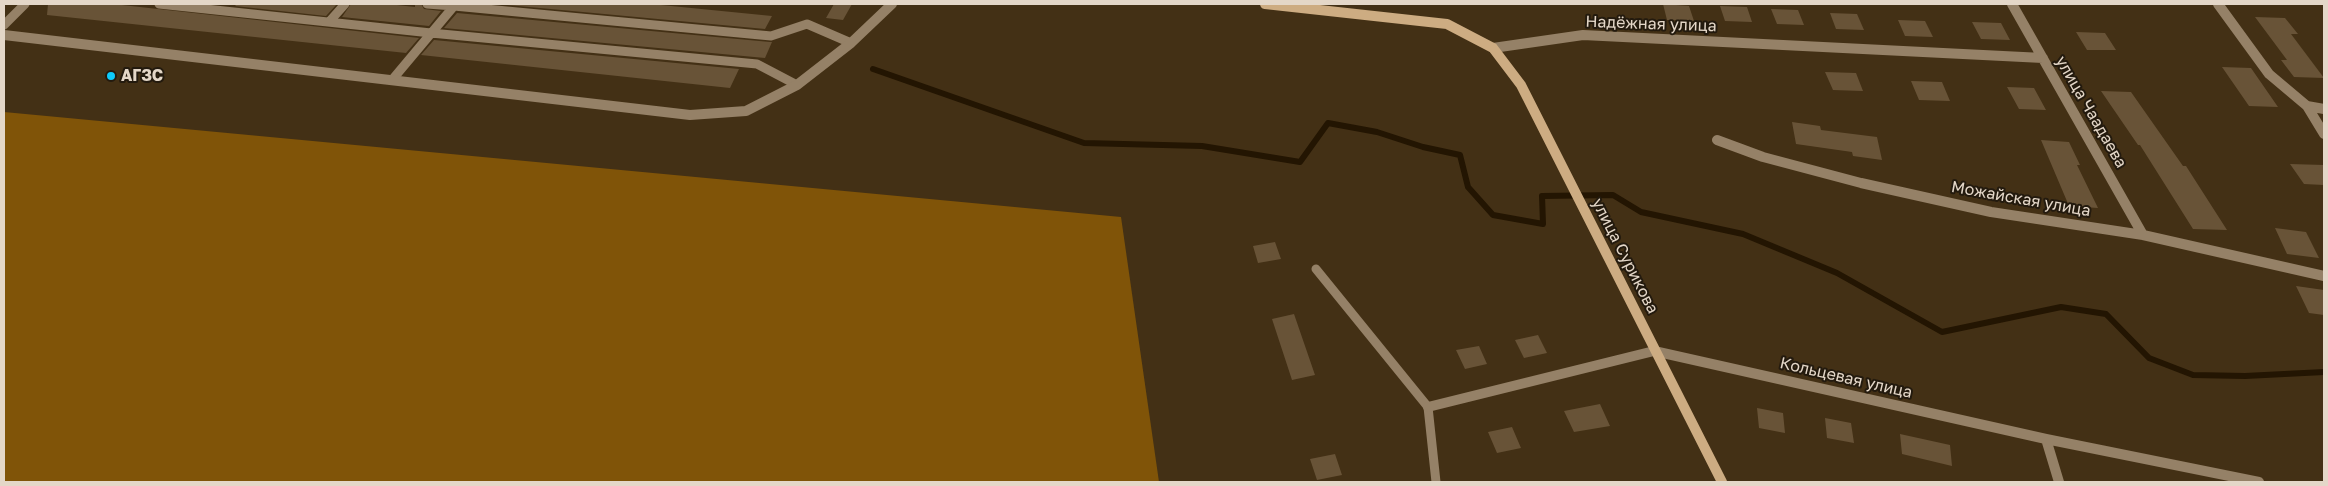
<!DOCTYPE html>
<meta charset="utf-8">
<style>
body{margin:0}
#map{position:relative;width:2328px;height:486px;overflow:hidden;background:#433015;font-family:"Golos Text",sans-serif}
canvas{display:block}
.frame{position:absolute;inset:0;border:5px solid #e4d7c8;pointer-events:none}
</style>
<div id="map">
<canvas width="2328" height="486"></canvas>
<div class="frame"></div>
</div>
<script>
const g = document.querySelector('canvas').getContext('2d');
g.lineJoin = 'round';
function fill(path, color) {
  g.fillStyle = color;
  g.fill(path, 'evenodd');
}
function toPath(rows) {
  const path = new Path2D();
  for (const r of rows) {
    path.moveTo(r[0], r[1]);
    for (let i = 2; i < r.length; i += 2) path.lineTo(r[i], r[i + 1]);
  }
  return path;
}
function strokePath(path, color, width, dash) {
  g.strokeStyle = color;
  g.lineWidth = width;
  g.lineCap = dash ? 'butt' : 'round';
  g.setLineDash(dash || []);
  g.stroke(path);
}
function label(font, color, halo, rows, align = 'center') {
  g.font = font + ' "Golos Text",sans-serif';
  g.lineWidth = 4;
  g.setLineDash([]);
  g.textBaseline = 'middle';
  g.strokeStyle = halo;
  g.fillStyle = color;
  for (const [text, x, y, turn = 0] of rows) {
    g.save();
    g.translate(x, y);
    g.rotate((+turn || 0) * Math.PI / 180);
    g.textAlign = isNaN(turn) ? turn : align;
    if (halo) g.strokeText(text, 0, 0);
    g.fillText(text, 0, 0);
    g.restore();
  }
}
const forest = toPath([
 [4,112,1121,217,1159,482,4,482]
]);
const stream = toPath([
 [873,69,1084,143,1202,146,1300,162,1328,123,1377,132,1423,147,1460,155,1468,187,1493,215,1543,224,1542,196,1613,195,1641,212,1743,234,1837,273,1942,332,2061,307,2106,314,2149,358,2193,375,2245,376,2324,372]
]);
const building = toPath([
 [48,4,113,4,419,38,406,53,47,15],
 [237,4,337,4,326,16,235,6],
 [351,4,388,4,415,7,415,4,421,4,424,9,441,11,429,26,342,17],
 [497,4,651,4,772,16,765,29],
 [834,4,852,4,843,20,826,18],
 [1663,4,1689,6,1694,21,1667,20],
 [1720,6,1747,7,1752,22,1725,21],
 [1771,9,1798,10,1804,25,1777,24],
 [457,13,770,42,772,42,765,58,444,28],
 [1830,13,1857,14,1864,30,1836,29],
 [2255,17,2285,18,2298,34,2291,34,2324,78,2294,77,2281,60,2287,60],
 [1898,20,1925,21,1933,37,1905,36],
 [1972,22,2001,23,2010,40,1981,39],
 [2076,32,2105,33,2116,50,2087,50],
 [434,40,739,69,730,88,421,55],
 [2222,67,2251,68,2278,107,2249,106],
 [1825,72,1856,73,1863,91,1833,90],
 [1911,81,1942,82,1950,101,1919,100],
 [2007,87,2034,88,2046,110,2019,109],
 [2101,91,2131,92,2183,166,2186,166,2227,230,2193,229,2140,145,2138,145],
 [1792,122,1820,126,1821,130,1877,137,1882,160,1853,156,1852,152,1796,144],
 [2041,140,2069,142,2080,165,2077,165,2098,208,2069,206],
 [2290,164,2324,165,2324,185,2304,184],
 [2275,228,2306,232,2319,258,2287,254],
 [1275,242,1281,259,1258,263,1253,246],
 [2296,286,2324,290,2324,315,2309,313],
 [1294,314,1315,375,1292,380,1272,319],
 [1538,335,1547,353,1524,358,1515,340],
 [1479,346,1487,364,1465,369,1456,350],
 [1600,404,1610,426,1574,432,1564,411],
 [1757,408,1783,413,1785,433,1759,428],
 [1825,418,1851,423,1854,443,1827,438],
 [1512,427,1521,448,1497,453,1488,432],
 [1900,434,1950,445,1952,466,1902,454],
 [1335,454,1342,475,1317,480,1310,459]
]);
const service = toPath([
 [159,4,431,33,757,64,797,85],
 [454,6,771,36,807,24,851,43],
 [329,22,345,4],
 [4,25,25,4],
 [392,80,454,6,427,4],
 [1316,269,1428,407,1436,482]
]);
const minor = toPath([
 [2012,4,2143,235],
 [2218,4,2269,74,2307,106,2324,134],
 [1493,48,1583,35,2043,58],
 [2307,106,2324,109],
 [1717,140,1763,157,1861,183,1991,212,2143,235,2324,276],
 [1428,407,1654,351,2046,439,2259,482],
 [2046,439,2059,482]
]);
const tertiary = toPath([
 [4,35,690,115,746,111,797,85,851,43,892,4]
]);
const secondary = toPath([
 [1265,4,1447,24,1493,48,1521,85,1722,482]
]);
const markers = [
 [111,76,5,"#0dcafa"]
];
const streetNames = [
 ["Надёжная улица",1651,24,2],
 ["улица Чаадаева",2091,112,60],
 ["Можайская улица",2021,199,10],
 ["улица Сурикова",1625,256,63],
 ["Кольцевая улица",1846,378,13]
];
const poiNames = [
 ["АГЗС",121,76]
];
fill(forest, '#805408');
strokePath(stream, '#231502', 6);
fill(building, '#685337');
strokePath(service, '#958167', 9);
strokePath(minor, '#958167', 10);
strokePath(tertiary, '#958167', 10);
strokePath(secondary, '#cdac82', 10);
for (const [x, y, r, color] of markers) {
  const dot = new Path2D();
  dot.arc(x, y, r, 0, 2 * Math.PI);
  g.fillStyle = color;
  g.fill(dot);
  strokePath(dot, '#231a0e', 2);
}
label('16px', '#e4d7c8', '#231a0e', streetNames);
label('bold 16px', '#e4d7c8', '#231a0e', poiNames, 'left');
</script>
